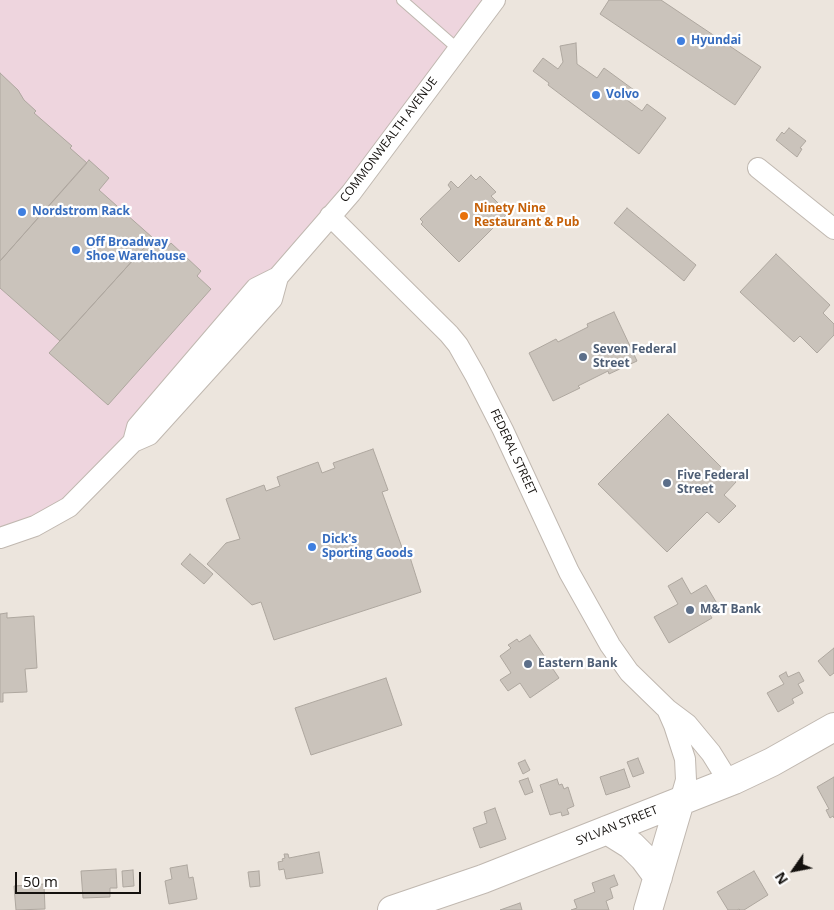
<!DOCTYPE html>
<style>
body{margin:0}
#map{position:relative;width:834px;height:910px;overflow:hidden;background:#ece5dd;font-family:"Open Sans",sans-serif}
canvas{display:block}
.north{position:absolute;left:769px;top:845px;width:50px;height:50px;-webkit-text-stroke:4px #fff;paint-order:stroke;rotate:237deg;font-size:14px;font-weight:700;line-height:20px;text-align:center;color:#14110e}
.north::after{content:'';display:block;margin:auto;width:18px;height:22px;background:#14110e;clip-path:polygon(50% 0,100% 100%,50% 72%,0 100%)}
.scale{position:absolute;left:15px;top:872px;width:126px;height:22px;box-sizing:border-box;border:2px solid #14110e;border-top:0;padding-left:6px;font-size:15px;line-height:18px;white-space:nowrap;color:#14110e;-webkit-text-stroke:4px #fff;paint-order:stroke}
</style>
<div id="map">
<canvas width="834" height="910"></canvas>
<div class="north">N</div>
<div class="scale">50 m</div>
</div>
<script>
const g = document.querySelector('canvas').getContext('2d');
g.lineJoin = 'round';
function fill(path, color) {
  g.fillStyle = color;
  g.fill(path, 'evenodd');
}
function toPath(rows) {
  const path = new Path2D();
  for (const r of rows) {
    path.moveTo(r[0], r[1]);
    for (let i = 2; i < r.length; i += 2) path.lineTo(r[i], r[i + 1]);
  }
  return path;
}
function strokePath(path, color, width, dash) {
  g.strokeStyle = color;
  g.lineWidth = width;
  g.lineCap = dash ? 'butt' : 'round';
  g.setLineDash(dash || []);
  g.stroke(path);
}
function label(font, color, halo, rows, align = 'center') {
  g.font = font + ' "Open Sans",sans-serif';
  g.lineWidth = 4.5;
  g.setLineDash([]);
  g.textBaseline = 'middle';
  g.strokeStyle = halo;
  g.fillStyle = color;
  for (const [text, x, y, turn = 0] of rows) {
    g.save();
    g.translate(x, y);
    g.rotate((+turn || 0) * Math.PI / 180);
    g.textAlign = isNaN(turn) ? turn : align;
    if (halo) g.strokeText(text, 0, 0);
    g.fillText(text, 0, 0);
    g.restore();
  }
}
const commercial = toPath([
 [0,0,495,0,351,193,69,507,0,538]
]);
const building = toPath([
 [609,0,661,0,761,67,735,105,600,14,609,0],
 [576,43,577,64,597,78,604,68,634,90,627,100,642,111,647,104,666,118,639,154,548,85,549,83,533,71,543,58,558,69,563,62,560,46,576,43],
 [0,73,18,90,24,100,36,111,34,113,72,146,70,148,87,163,0,261,0,73],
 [789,128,806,141,800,148,802,149,797,157,776,140,782,132,784,134,789,128],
 [89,160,109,178,99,190,153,238,60,341,0,288,0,261,89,160],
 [471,175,476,180,480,176,496,192,491,196,508,213,459,262,421,224,423,222,420,219,451,189,448,185,451,181,458,188,471,175],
 [627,208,696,265,684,281,614,223,627,208],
 [153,238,166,249,171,243,201,271,197,276,211,289,108,405,49,353,153,238],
 [776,254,830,305,823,313,834,324,834,335,817,353,800,336,794,342,740,292,776,254],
 [614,312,637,361,609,374,608,371,578,386,580,388,553,401,529,353,556,339,558,342,588,327,587,324,614,312],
 [668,414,736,482,724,495,736,506,719,523,707,512,667,552,598,484,668,414],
 [373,449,388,490,382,492,404,553,408,551,421,592,274,640,261,602,252,605,207,564,226,543,240,539,226,499,264,485,266,491,280,486,277,477,318,462,322,473,335,468,333,463,373,449],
 [190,554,213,574,204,584,181,564,190,554],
 [682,578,691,594,706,585,719,607,709,613,712,618,669,643,654,617,678,604,668,586,682,578],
 [7,613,7,618,34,616,37,668,25,669,27,692,3,693,3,702,0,702,0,614,7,613],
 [530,635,559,678,530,698,520,683,508,691,500,680,511,673,500,656,511,648,508,645,517,639,519,642,530,635],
 [834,648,834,673,830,676,818,661,834,648],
 [786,672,788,677,799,672,804,681,798,684,803,693,792,699,794,703,778,712,767,693,784,684,779,676,786,672],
 [386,678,402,725,311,755,295,708,386,678],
 [638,758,644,773,633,777,627,762,638,758],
 [525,760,530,770,523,774,518,763,525,760],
 [624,769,630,787,606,795,600,777,624,769],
 [834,777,834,818,833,816,830,818,826,810,829,809,817,787,834,777],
 [528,778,533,792,525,795,519,781,528,778],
 [557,779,559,785,562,784,564,789,568,787,574,806,567,809,569,814,562,816,561,812,550,815,540,785,557,779],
 [495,808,506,839,480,848,473,828,487,823,484,812,495,808],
 [319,852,323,873,286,879,284,869,279,870,278,862,283,861,282,859,285,858,284,854,288,854,289,858,319,852],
 [187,865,189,878,193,877,197,899,169,904,165,881,172,879,170,868,187,865],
 [116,869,117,888,110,888,110,897,83,898,81,871,116,869],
 [133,870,134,886,123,887,122,871,133,870],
 [259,871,260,886,250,887,248,872,259,871],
 [754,871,768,895,744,910,740,910,739,909,737,910,728,910,717,892,754,871],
 [614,875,618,885,610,888,613,898,606,901,609,910,571,910,577,908,574,900,595,892,592,883,614,875],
 [44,884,45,909,16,910,14,886,44,884],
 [520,903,522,910,500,910,520,903]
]);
const lane = toPath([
 [402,0,458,49]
]);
const street = toPath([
 [758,168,834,229],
 [330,216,449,334,458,345,475,375,503,430,569,572,610,645,629,672,667,709,687,724,711,753,729,782],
 [133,442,137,427,256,288,278,277,351,193,495,0],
 [0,538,35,526,69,507,133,442,149,435,272,299,278,277],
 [667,709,674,725,685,759,686,780,680,801]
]);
const secondary = toPath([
 [607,830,631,845,644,858,658,877],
 [392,910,483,879,734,780,772,762,834,727],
 [648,910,680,801]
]);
const markers = [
 [681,41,5,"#3f7fe0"],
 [596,95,5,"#3f7fe0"],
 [22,212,5,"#3f7fe0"],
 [464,216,5,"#e8710a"],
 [76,250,5,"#3f7fe0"],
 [583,357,5,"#5c6f8a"],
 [667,483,5,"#5c6f8a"],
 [312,547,5,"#3f7fe0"],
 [690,610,5,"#5c6f8a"],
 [528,664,5,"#5c6f8a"]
];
const shopNames = [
 ["Hyundai",691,41],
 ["Volvo",606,95],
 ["Nordstrom Rack",32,212],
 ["Off Broadway",86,243],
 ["Shoe Warehouse",86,257],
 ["Dick's",322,540],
 ["Sporting Goods",322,554]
];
const streetNames = [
 ["COMMONWEALTH AVENUE",389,140,-53],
 ["FEDERAL STREET",513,452,65],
 ["SYLVAN STREET",617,826,-22]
];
const foodNames = [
 ["Ninety Nine",474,209],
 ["Restaurant & Pub",474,223]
];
const serviceNames = [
 ["Seven Federal",593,350],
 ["Street",593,364],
 ["Five Federal",677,476],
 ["Street",677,490],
 ["M&T Bank",700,610],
 ["Eastern Bank",538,664]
];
fill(commercial, '#eed5de');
fill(building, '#cac3bb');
strokePath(building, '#aea79f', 1);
strokePath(lane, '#c0b8b0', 12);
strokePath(street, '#c0b8b0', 22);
strokePath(secondary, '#c0b8b0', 30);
strokePath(lane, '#fff', 10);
strokePath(street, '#fff', 20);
strokePath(secondary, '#fff', 28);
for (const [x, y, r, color] of markers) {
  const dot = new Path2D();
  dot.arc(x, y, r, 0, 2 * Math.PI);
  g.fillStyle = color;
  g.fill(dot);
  strokePath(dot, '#fff', 2);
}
label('bold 12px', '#366cbe', '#fff', shopNames, 'left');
label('12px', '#14110e', '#fff', streetNames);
label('bold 12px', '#c56008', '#fff', foodNames, 'left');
label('bold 12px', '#4e5e75', '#fff', serviceNames, 'left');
</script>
